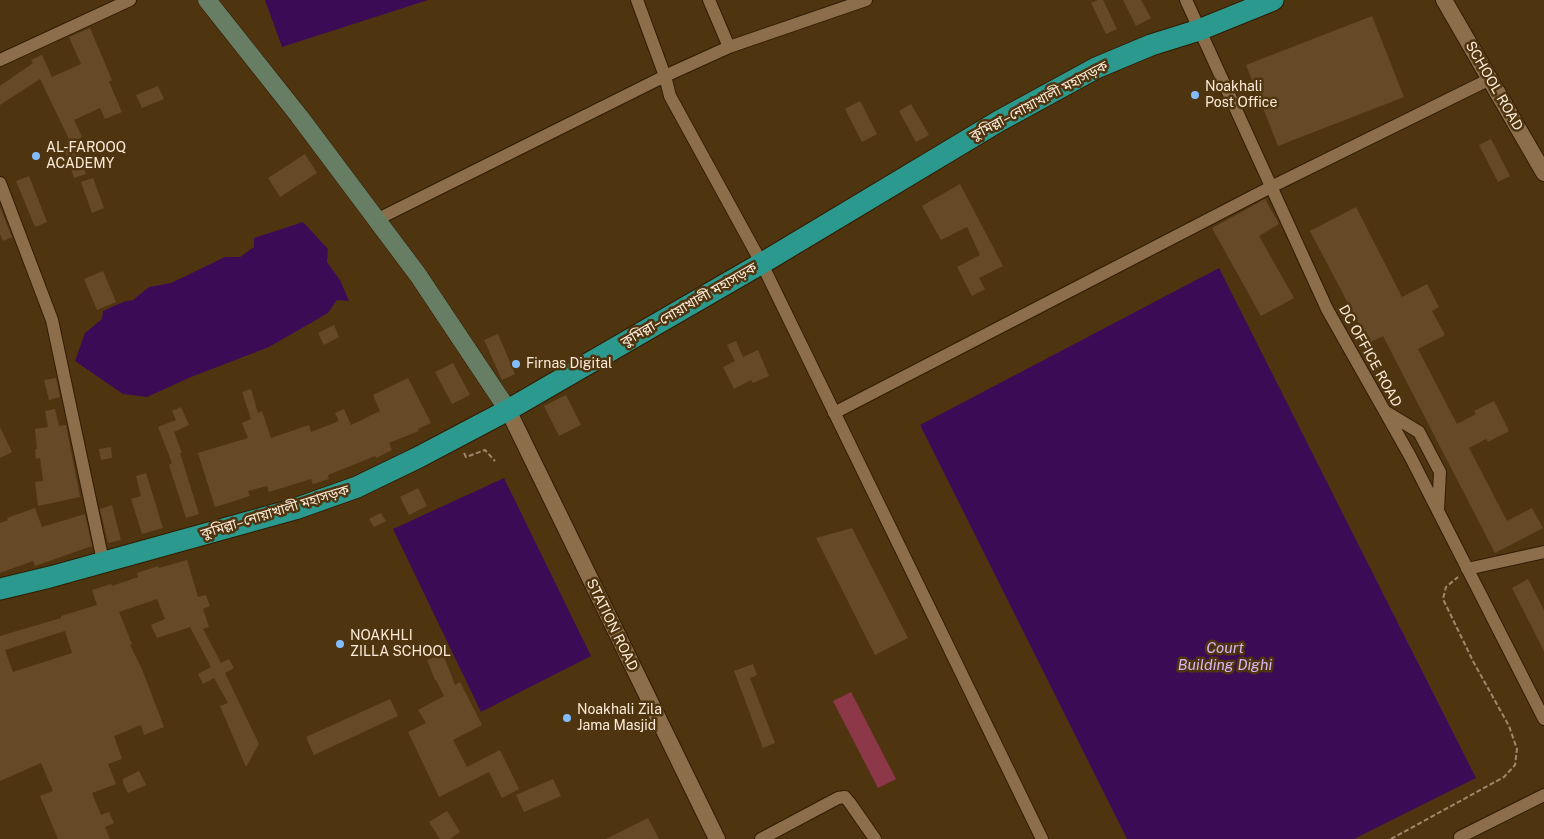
<!DOCTYPE html>
<meta charset="utf-8">
<style>
body{margin:0}
canvas{display:block;background:#4f3410}
</style>
<canvas width="1544" height="839"></canvas>
<script>
const g = document.querySelector('canvas').getContext('2d');
g.lineJoin = 'round';
function fill(path, color) {
  g.fillStyle = color;
  g.fill(path, 'evenodd');
}
function toPath(rows) {
  const path = new Path2D();
  for (const r of rows) {
    path.moveTo(r[0], r[1]);
    for (let i = 2; i < r.length; i += 2) path.lineTo(r[i], r[i + 1]);
  }
  return path;
}
function strokePath(path, color, width, dash) {
  g.strokeStyle = color;
  g.lineWidth = width;
  g.lineCap = dash ? 'butt' : 'round';
  g.setLineDash(dash || []);
  g.stroke(path);
}
function label(font, color, halo, rows, align = 'center') {
  g.font = font + ' "Public Sans","Noto Sans Bengali",sans-serif';
  g.lineWidth = 5;
  g.setLineDash([]);
  g.textBaseline = 'middle';
  g.strokeStyle = halo;
  g.fillStyle = color;
  for (const [text, x, y, turn = 0] of rows) {
    g.save();
    g.translate(x, y);
    g.rotate((+turn || 0) * Math.PI / 180);
    g.textAlign = isNaN(turn) ? turn : align;
    if (halo) g.strokeText(text, 0, 0);
    g.fillText(text, 0, 0);
    g.restore();
  }
}
const green = toPath([
 [851,692,896,779,878,788,833,701]
]);
const water = toPath([
 [265,0,428,0,282,47],
 [303,222,328,249,327,262,340,280,349,301,337,300,328,313,269,347,191,377,147,397,123,394,75,361,85,333,102,319,103,311,123,302,133,300,149,287,171,283,225,257,240,257,254,247,254,238],
 [1219,268,1476,778,1354,839,1127,839,920,425],
 [504,478,591,656,481,712,393,529]
]);
const building = toPath([
 [1098,0,1103,0,1117,29,1106,34,1091,3],
 [1123,0,1141,0,1151,18,1136,26],
 [1372,16,1404,97,1278,146,1246,65],
 [90,28,112,80,109,82,122,112,105,119,100,108,74,120,82,137,71,143,40,79,0,105,0,86,33,63,31,60,42,55,52,77,81,64,69,37],
 [158,86,164,99,142,108,136,95],
 [860,101,877,134,862,142,845,109],
 [911,104,929,135,916,142,899,111],
 [1491,139,1510,176,1498,182,1479,145],
 [75,143,86,174,74,178,64,147],
 [305,154,317,173,280,197,268,178],
 [29,176,47,222,35,227,16,181],
 [93,178,104,208,92,213,81,182],
 [960,184,1003,266,979,278,985,289,972,296,957,267,980,255,967,227,941,240,922,206],
 [1265,199,1279,224,1259,236,1294,298,1261,316,1212,228],
 [0,207,12,237,3,241,0,234],
 [1356,207,1402,297,1427,284,1439,307,1432,311,1445,335,1418,349,1457,424,1476,414,1474,411,1494,401,1509,431,1488,442,1486,439,1469,448,1507,521,1532,508,1543,528,1495,553,1383,336,1369,343,1310,231],
 [103,271,116,302,97,310,84,279],
 [334,325,339,337,324,345,318,333],
 [498,334,515,374,502,380,484,340],
 [736,341,743,357,758,350,769,376,753,383,751,380,734,389,723,367,735,361,727,345],
 [453,363,470,395,452,404,435,372],
 [56,378,60,397,49,400,44,380],
 [408,378,431,423,418,429,419,431,389,443,392,450,376,458,375,456,328,475,329,479,313,484,311,479,269,492,267,486,248,491,250,496,215,507,198,453,248,438,242,423,251,419,242,392,251,389,258,413,262,411,271,438,309,425,311,432,339,421,335,413,344,409,351,425,380,411,373,395],
 [566,395,581,425,559,436,544,406],
 [181,407,189,425,174,432,182,453,180,453,199,514,186,518,169,465,172,463,158,427,176,420,172,411],
 [55,409,59,426,66,425,80,497,38,506,35,482,43,481,40,458,36,459,35,449,37,449,35,429,48,427,45,411],
 [0,427,12,452,0,458],
 [111,447,112,458,101,460,99,449],
 [146,473,163,528,142,534,131,499,141,496,136,476],
 [418,488,427,506,409,515,400,497],
 [112,505,121,540,108,543,100,509],
 [35,508,42,527,85,514,92,546,35,566,33,561,0,573,0,523,8,520,7,518],
 [381,513,386,521,374,527,369,519],
 [852,528,908,638,875,655,816,538],
 [187,560,198,597,206,595,210,606,203,609,209,627,203,629,221,663,229,659,234,668,225,673,259,744,246,767,220,706,228,703,214,678,203,684,198,674,211,667,190,627,157,638,151,625,165,619,157,599,119,612,132,644,130,645,142,669,164,727,144,735,141,725,114,736,122,759,108,764,116,784,92,793,101,815,109,812,114,823,105,827,110,839,58,839,40,796,53,791,41,763,0,781,0,636,61,618,61,616,97,605,92,590,111,584,112,586,138,577,137,573,158,566,159,568],
 [65,631,72,653,13,672,5,650],
 [1528,579,1544,610,1544,651,1512,588],
 [443,654,455,685,460,682,482,725,453,740,467,767,500,750,519,789,502,798,489,772,439,797,408,732,426,723,418,710,444,696,436,680,435,680,427,660],
 [753,664,757,675,750,678,775,743,763,748,734,671],
 [390,699,398,716,314,755,306,737],
 [139,771,146,785,128,793,123,783,123,779],
 [553,779,561,796,524,812,516,795],
 [447,811,460,832,450,839,440,839,429,822],
 [648,818,659,839,606,839]
]);
const path = toPath([
 [464,453,466,457,485,450,495,461],
 [1391,839,1504,777,1515,765,1517,749,1509,726,1474,663,1443,599,1446,587,1458,577]
]);
const minor = toPath([
 [709,0,729,47],
 [866,0,729,47,665,76,670,96,762,264,1042,839],
 [1186,0,1327,309,1410,456,1544,719],
 [0,60,130,0],
 [0,183,52,320,103,561],
 [376,220,665,76,637,0],
 [1386,412,1419,432,1440,472,1438,510],
 [834,413,1271,187,1490,79],
 [1467,569,1544,552],
 [761,839,838,798,845,797,850,803,875,839],
 [1461,839,1460,837,1544,795]
]);
const tertiary = toPath([
 [1444,0,1544,173],
 [508,410,717,839]
]);
const secondary = toPath([
 [207,0,299,116,418,275,508,410]
]);
const trunk = toPath([
 [0,589,50,577,295,509,357,487,419,457,508,410,769,259,999,121,1096,68,1151,45,1199,30,1273,0]
]);
const markers = [
 [1195,95,5,"#81bdfa"],
 [36,156,5,"#81bdfa"],
 [516,364,5,"#81bdfa"],
 [340,644,5,"#81bdfa"],
 [567,718,5,"#81bdfa"]
];
const streetNames = [
 ["SCHOOL ROAD",1494,86,60],
 ["কুমিল্লা–নোয়াখালী মহাসড়ক",1039,101,-28],
 ["কুমিল্লা–নোয়াখালী মহাসড়ক",689,305,-30],
 ["DC OFFICE ROAD",1370,356,61],
 ["কুমিল্লা–নোয়াখালী মহাসড়ক",275,512,-17],
 ["STATION ROAD",612,625,64]
];
const poiNames = [
 ["Noakhali",1205,87],
 ["Post Office",1205,103],
 ["AL-FAROOQ",46,148],
 ["ACADEMY",46,164],
 ["Firnas Digital",526,364],
 ["NOAKHLI",350,636],
 ["ZILLA SCHOOL",350,652],
 ["Noakhali Zila",577,710],
 ["Jama Masjid",577,726]
];
const waterNames = [
 ["Court",1225,648],
 ["Building Dighi",1225,665]
];
fill(green, '#8d3849');
fill(water, '#3c0b56');
fill(building, '#664927');
strokePath(minor, '#301c02', 14);
strokePath(tertiary, '#301c02', 18);
strokePath(secondary, '#301c02', 19);
strokePath(trunk, '#301c02', 23);
strokePath(path, '#9e886c', 2, [5, 2.5]);
strokePath(minor, '#8c6e4b', 12);
strokePath(tertiary, '#8c6e4b', 16);
strokePath(secondary, '#687e64', 18);
strokePath(trunk, '#2c998e', 21);
for (const [x, y, r, color] of markers) {
  const dot = new Path2D();
  dot.arc(x, y, r, 0, 2 * Math.PI);
  g.fillStyle = color;
  g.fill(dot);
  strokePath(dot, '#4f3410', 2);
}
label('14px', '#fcebd8', '#4f3410', streetNames);
label('14px', '#fcebd8', '#4f3410', poiNames, 'left');
label('italic 15px', '#d8b5f3', '#4f3410', waterNames);
</script>
